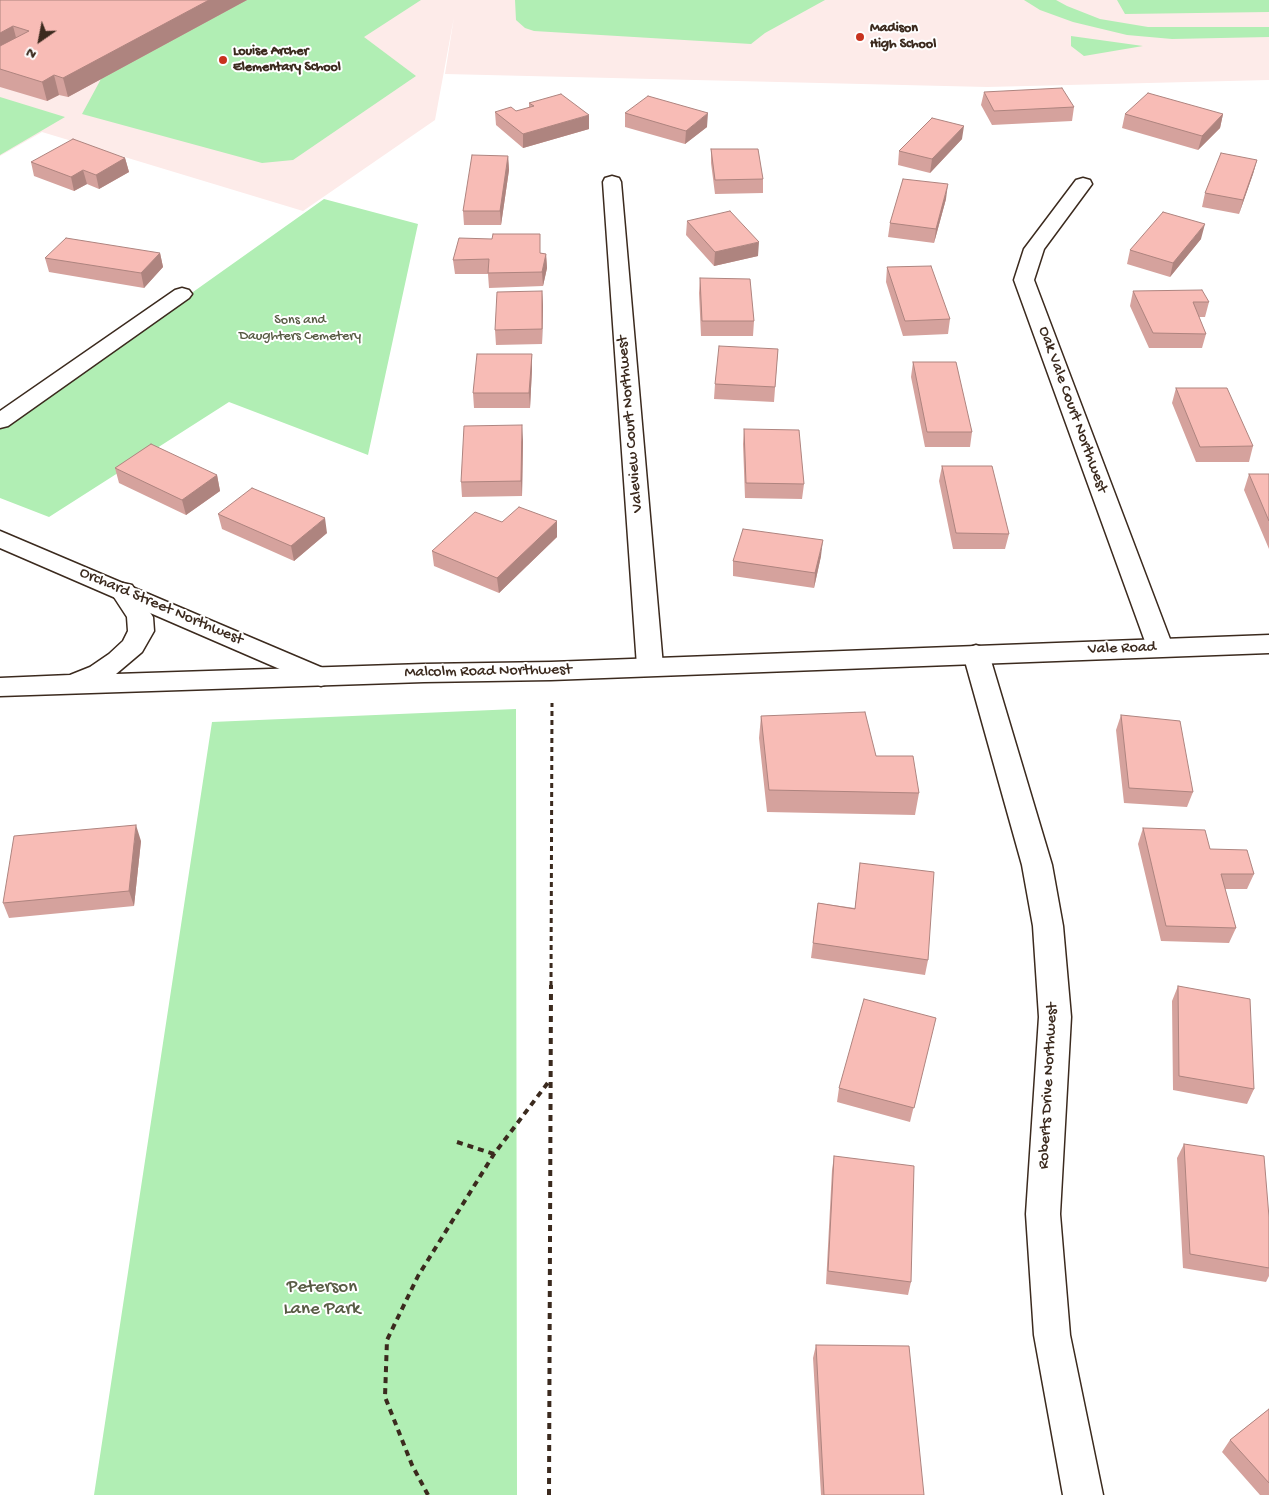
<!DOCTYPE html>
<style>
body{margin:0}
#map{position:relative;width:1269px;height:1495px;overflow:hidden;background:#fff;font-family:"Gochi Hand",sans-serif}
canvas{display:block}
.north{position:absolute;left:15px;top:15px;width:50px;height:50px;-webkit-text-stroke:4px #fff;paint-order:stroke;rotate:213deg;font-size:14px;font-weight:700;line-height:20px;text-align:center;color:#3b2a1e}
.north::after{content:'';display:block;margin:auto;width:18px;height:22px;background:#3b2a1e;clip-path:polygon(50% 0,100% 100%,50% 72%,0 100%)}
</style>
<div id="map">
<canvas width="1269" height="1495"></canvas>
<div class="north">N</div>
</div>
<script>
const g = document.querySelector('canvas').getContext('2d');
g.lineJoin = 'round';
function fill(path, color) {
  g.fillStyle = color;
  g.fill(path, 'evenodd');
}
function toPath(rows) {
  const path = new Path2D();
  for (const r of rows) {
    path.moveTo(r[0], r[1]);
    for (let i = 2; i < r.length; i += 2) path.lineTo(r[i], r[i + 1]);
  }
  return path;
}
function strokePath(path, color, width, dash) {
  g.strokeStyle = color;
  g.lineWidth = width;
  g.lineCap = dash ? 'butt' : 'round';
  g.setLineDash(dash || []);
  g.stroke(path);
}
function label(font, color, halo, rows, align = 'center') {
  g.font = font + ' "Gochi Hand",sans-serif';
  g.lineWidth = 4;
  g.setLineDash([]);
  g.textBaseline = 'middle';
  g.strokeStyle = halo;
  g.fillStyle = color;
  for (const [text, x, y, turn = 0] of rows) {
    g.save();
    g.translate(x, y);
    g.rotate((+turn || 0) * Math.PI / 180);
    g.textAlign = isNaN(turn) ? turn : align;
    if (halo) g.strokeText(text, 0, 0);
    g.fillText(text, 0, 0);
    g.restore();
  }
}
const built = toPath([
 [0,0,1269,0,1269,80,987,87,445,74,454,17,435,120,303,211,42,132,0,156]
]);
const green = toPath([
 [158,0,421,0,364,37,416,76,293,160,262,163,82,114,108,66],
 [515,0,825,0,765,33,751,44,534,31,525,28,516,20],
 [1024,0,1056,0,1067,6,1100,19,1148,27,1269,27,1269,37,1172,39,1127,35,1073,22,1040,10],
 [1117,0,1269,0,1269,12,1125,14],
 [1071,36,1143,46,1084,56,1071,46],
 [0,97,65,117,0,155],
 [324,199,418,224,368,455,229,402,49,517,0,498,0,429],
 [516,709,517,1495,94,1495,212,722]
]);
const pathFar1 = toPath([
 [551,986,552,703]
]);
const path = toPath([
 [457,1142,494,1154],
 [428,1495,412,1465,385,1397,387,1340,418,1276,494,1154,550,1080],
 [549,1495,551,985]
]);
const minor = toPath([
 [612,176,619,178,621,182,663,666,659,672,650,675,641,672,637,666,603,182,605,178,612,176],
 [1083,178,1090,180,1092,184,1044,249,1034,280,1173,647,1169,653,1160,656,1151,653,1147,647,1014,280,1024,249,1076,180,1083,178],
 [182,288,189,290,192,294,189,298,8,426,0,428,0,411,175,290,182,288],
 [0,531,330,671,334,677,330,683,321,686,312,683,0,548,0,531],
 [976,645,985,648,989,654,1052,865,1063,926,1071,1017,1060,1214,1070,1335,1103,1495,1063,1495,1034,1335,1026,1214,1039,1017,1033,926,1022,865,963,654,967,648,976,645]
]);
const major = toPath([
 [123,583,132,585,149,611,153,617,154,631,142,652,116,674,424,664,551,662,1269,635,1269,653,551,680,424,682,0,696,0,678,70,675,90,667,109,654,123,641,128,631,127,617,110,591,114,585,123,583]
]);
const wall = toPath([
 [0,0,247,0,68,97,59,95,47,101,0,87],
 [984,92,1074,107,1072,121,992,125,981,105],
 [529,103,589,129,523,148,496,125,495,112,516,111,529,108],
 [625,113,707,127,685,144,625,127],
 [1125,114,1223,114,1220,128,1198,150,1122,128],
 [962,139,930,173,898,165,899,151],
 [711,149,763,179,763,193,715,194,711,163],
 [508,156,509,170,501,225,464,225,463,211],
 [125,158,129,172,99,189,87,184,74,191,34,176,31,162],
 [1257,160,1253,174,1239,214,1202,207,1205,193],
 [946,199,934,243,888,237,890,223],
 [687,221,758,256,714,266,686,235],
 [1201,239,1170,277,1127,264,1130,250],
 [160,253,163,267,144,288,49,272,45,258],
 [541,253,546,254,547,268,543,286,489,288,488,274,455,274,453,260],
 [887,267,950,319,948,334,903,336,886,282],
 [700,278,754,321,753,336,701,336,699,293],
 [542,291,543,306,542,344,496,345,495,330],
 [1133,291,1209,302,1205,317,1199,317,1206,334,1202,348,1149,348,1130,306],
 [778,349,774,402,714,399,715,384],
 [532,354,532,369,530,408,474,408,473,393],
 [913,362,972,432,970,447,925,447,911,377],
 [1176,388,1253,446,1249,462,1196,462,1172,403],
 [744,429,804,484,802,499,745,498,743,444],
 [523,440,522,496,462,497,461,482],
 [942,466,1009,534,1005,549,953,549,939,481],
 [115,468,217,475,220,491,186,515,119,483],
 [1249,474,1269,474,1269,549,1244,490],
 [218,514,327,533,294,561,222,529],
 [557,521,557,537,499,593,434,566,432,551,502,522],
 [821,556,814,588,733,576,733,561],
 [1121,715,1193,792,1187,807,1124,803,1116,730],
 [761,716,876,756,919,793,915,815,767,812,759,738],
 [1143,828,1210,849,1254,874,1247,889,1225,889,1236,928,1229,943,1161,941,1138,844],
 [141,841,134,906,9,918,3,903],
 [860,863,928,960,925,975,811,958,818,903,855,908],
 [1178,986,1254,1089,1247,1104,1173,1090,1172,1001],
 [932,1032,910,1122,837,1102,839,1088],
 [1184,1144,1269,1217,1269,1276,1266,1282,1183,1268,1177,1158],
 [834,1156,911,1282,908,1295,826,1284,832,1170],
 [816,1345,924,1495,821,1495,813,1358],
 [1269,1409,1269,1495,1260,1495,1222,1452,1230,1440]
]);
const shadedWall = toPath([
 [209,0,247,0,68,97,63,78],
 [13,26,18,45,0,54,0,33],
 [54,75,59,95,47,101,42,82],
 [708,113,707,127,685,144,686,131],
 [1223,114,1220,128,1198,150,1202,136],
 [589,115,589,129,523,148,523,134],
 [964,126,962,139,930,173,932,159],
 [508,156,509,170,501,225,500,211],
 [125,158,129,172,99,189,96,175],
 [1257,160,1253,174,1239,214,1243,200],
 [83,170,87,184,74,191,71,177],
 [948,184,946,199,934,243,936,229],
 [1205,224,1201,239,1170,277,1173,263],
 [759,242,758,256,714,266,715,252],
 [160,253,163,267,144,288,141,273],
 [546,254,547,268,543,286,542,272],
 [542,291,543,306,542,344],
 [532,354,532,369,530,408,529,393],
 [522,425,523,440,522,496,521,481],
 [217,475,220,491,186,515,182,500],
 [325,518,327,533,294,561,291,546],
 [557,521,557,537,499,593,497,578],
 [823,540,821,556,814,588,815,573],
 [136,825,141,841,134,906,129,891]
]);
const building = toPath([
 [0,0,209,0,63,78,54,75,42,82,0,69,0,46,29,31,13,26,0,33,0,0],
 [1062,88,1074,107,994,111,984,92,1062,88],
 [1148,93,1223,114,1202,136,1125,114,1148,93],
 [561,94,589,115,523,134,495,112,511,107,516,111,534,106,529,103,561,94],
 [648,96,708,113,686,131,625,113,648,96],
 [932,118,964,126,932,159,899,151,932,118],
 [73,139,125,158,96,175,83,170,71,177,31,162,73,139],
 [711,149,758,149,763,179,715,180,711,149],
 [1221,153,1257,160,1243,200,1205,193,1221,153],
 [472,155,508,156,500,211,463,211,472,155],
 [903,179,948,184,936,229,890,223,903,179],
 [730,211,759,242,715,252,687,221,730,211],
 [1163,212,1205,224,1173,263,1130,250,1163,212],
 [493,234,540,234,540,253,546,254,542,272,488,273,489,259,453,260,459,238,492,239,493,234],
 [66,238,160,253,141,273,45,258,66,238],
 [931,266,950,319,905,321,887,267,931,266],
 [700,278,750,279,754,321,702,321,700,278],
 [1202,290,1209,302,1193,302,1206,334,1153,333,1133,291,1202,290],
 [542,291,542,329,495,330,497,292,542,291],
 [719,346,778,349,775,387,715,384,719,346],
 [477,354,532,354,529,393,473,393,477,354],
 [913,362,956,362,972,432,927,432,913,362],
 [1176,388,1227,388,1253,446,1200,447,1176,388],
 [522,425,521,481,461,482,464,426,522,425],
 [744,429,799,430,804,484,746,483,744,429],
 [151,444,217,475,182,500,115,468,151,444],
 [942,466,992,466,1009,534,956,533,942,466],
 [1249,474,1269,474,1269,521,1249,474],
 [252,488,325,518,291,546,218,514,252,488],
 [519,507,557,521,497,578,432,551,475,512,502,522,519,507],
 [743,529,823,540,815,573,733,561,743,529],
 [865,712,876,756,913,756,919,793,769,790,761,716,865,712],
 [1121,715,1180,721,1193,792,1129,788,1121,715],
 [136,825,129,891,3,903,14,836,136,825],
 [1143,828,1205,830,1210,849,1247,850,1254,874,1221,874,1236,928,1166,926,1143,828],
 [860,863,934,872,928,960,813,943,818,903,855,909,860,863],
 [1178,986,1250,999,1254,1089,1179,1076,1178,986],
 [864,999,936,1018,914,1108,839,1088,864,999],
 [1184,1144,1264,1156,1269,1217,1269,1268,1190,1254,1184,1144],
 [834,1156,914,1166,911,1282,828,1271,834,1156],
 [816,1345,909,1346,924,1495,824,1495,816,1345],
 [1269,1409,1269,1483,1230,1440,1269,1409]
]);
const markers = [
 [860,37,5,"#c8321e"],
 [223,60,5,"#c8321e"]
];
const farPoinames = [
 ["Madison",870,29],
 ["High School",870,45],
 ["Louise Archer",233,52],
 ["Elementary School",233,68]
];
const farParknames = [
 ["Sons and",300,321],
 ["Daughters Cemetery",300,337]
];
const streetNames = [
 ["Oak Vale Court Northwest",1072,410,70],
 ["Valeview Court Northwest",631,424,-95],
 ["Orchard Street Northwest",161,607,23],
 ["Vale Road",1122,649,-2],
 ["Malcolm Road Northwest",488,672,-1],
 ["Roberts Drive Northwest",1049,1086,-87]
];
const nearParknames = [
 ["Peterson",322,1288],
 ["Lane Park",322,1310]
];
fill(built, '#fdebe9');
fill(green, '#b1eeb4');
strokePath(minor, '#3b2a1e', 3);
strokePath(major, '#3b2a1e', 3);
strokePath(pathFar1, '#3b2a1e', 3, [5, 4]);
strokePath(path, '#3b2a1e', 4, [6, 5]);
fill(minor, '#fff');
fill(major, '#fff');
fill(wall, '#d5a29d');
fill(shadedWall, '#ae847f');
fill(building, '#f8bcb6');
strokePath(building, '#ae847f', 1);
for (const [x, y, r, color] of markers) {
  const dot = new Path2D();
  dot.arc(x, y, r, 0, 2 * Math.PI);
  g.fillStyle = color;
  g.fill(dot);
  strokePath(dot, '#fff', 2);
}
label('bold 14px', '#3b2a1e', '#fff', farPoinames, 'left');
label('14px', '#585b44', '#fff', farParknames);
label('16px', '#3b2a1e', '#fff', streetNames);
label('19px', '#585b44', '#fff', nearParknames);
</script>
